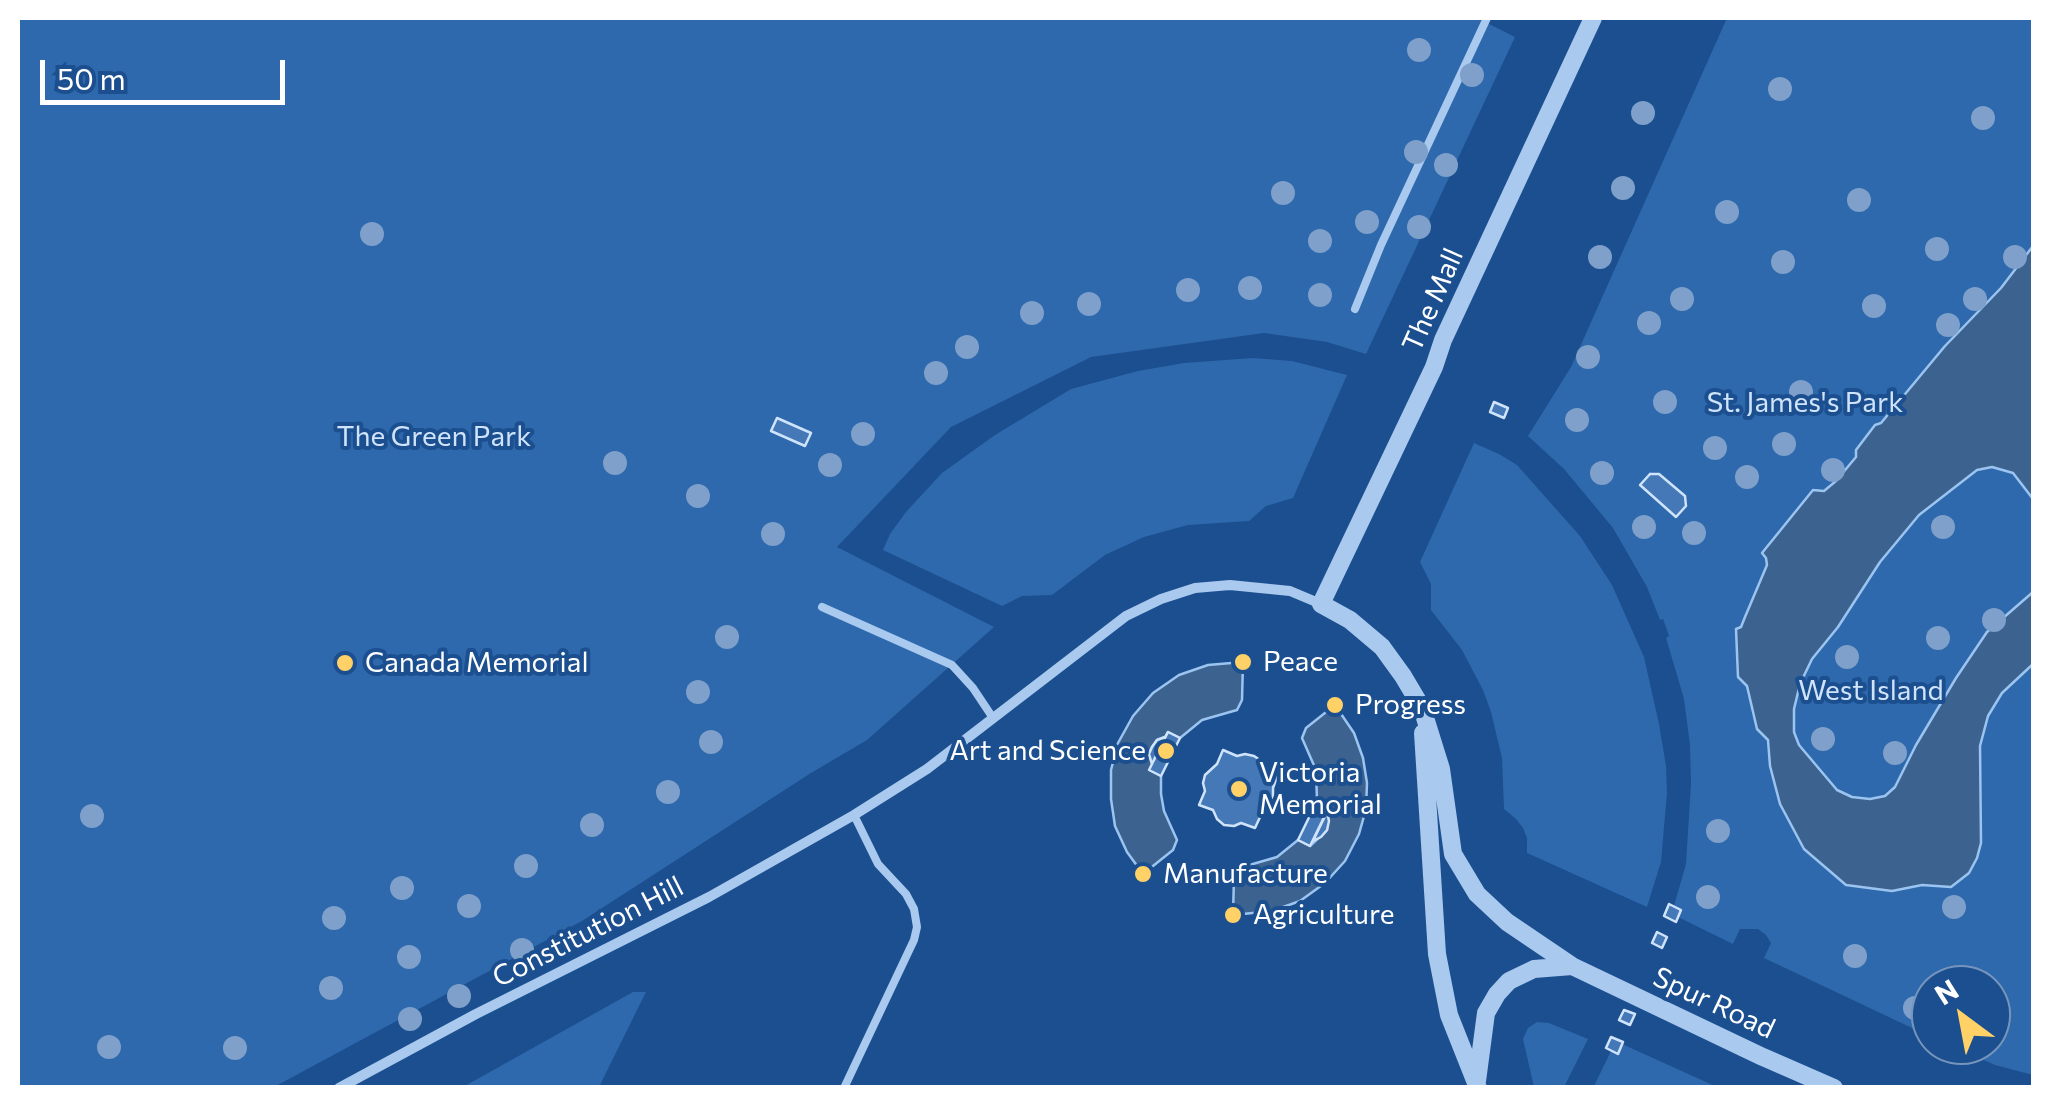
<!DOCTYPE html>
<style>
body{margin:0}
#map{position:relative;width:2051px;height:1105px;overflow:hidden;background:#1b4f8f;font-family:Commissioner,sans-serif}
canvas{display:block}
.frame{position:absolute;inset:0;border:20px solid #fff;pointer-events:none}
.north{position:absolute;left:1911px;top:965px;width:100px;height:100px;box-sizing:border-box;background:#1b4f8f;border:2px solid #7695bc;border-radius:50%;rotate:328deg;font-size:28px;font-weight:700;line-height:40px;text-align:center;color:#fff}
.north::after{content:'';display:block;margin:auto;width:35px;height:45px;background:#ffd166;clip-path:polygon(50% 0,100% 100%,50% 72%,0 100%)}
.scale{position:absolute;left:40px;top:60px;width:245px;height:45px;box-sizing:border-box;border:5px solid #fff;border-top:0;padding-left:12px;font-size:30px;line-height:35px;white-space:nowrap;color:#fff;-webkit-text-stroke:8px #1b4f8f;paint-order:stroke}
</style>
<div id="map">
<canvas width="2051" height="1105"></canvas>
<div class="frame"></div>
<div class="north">N</div>
<div class="scale">50 m</div>
</div>
<script>
const g = document.querySelector('canvas').getContext('2d');
g.lineJoin = 'round';
function fill(path, color) {
  g.fillStyle = color;
  g.fill(path, 'evenodd');
}
function toPath(rows) {
  const path = new Path2D();
  for (const r of rows) {
    path.moveTo(r[0], r[1]);
    for (let i = 2; i < r.length; i += 2) path.lineTo(r[i], r[i + 1]);
  }
  return path;
}
function strokePath(path, color, width, dash) {
  g.strokeStyle = color;
  g.lineWidth = width;
  g.lineCap = dash ? 'butt' : 'round';
  g.setLineDash(dash || []);
  g.stroke(path);
}
function label(font, color, halo, rows, align = 'center') {
  g.font = font + ' Commissioner,sans-serif';
  g.lineWidth = 8;
  g.setLineDash([]);
  g.textBaseline = 'middle';
  g.strokeStyle = halo;
  g.fillStyle = color;
  for (const [text, x, y, turn = 0] of rows) {
    g.save();
    g.translate(x, y);
    g.rotate((+turn || 0) * Math.PI / 180);
    g.textAlign = isNaN(turn) ? turn : align;
    if (halo) g.strokeText(text, 0, 0);
    g.fillText(text, 0, 0);
    g.restore();
  }
}
const green = toPath([
 [18,18,1480,18,1485,22,1515,37,1366,354,1327,342,1264,333,1091,357,951,427,837,547,994,627,867,740,811,773,582,921,274,1087,18,1088],
 [1727,18,2033,18,2033,1075,1995,1065,1949,1045,1991,1045,1991,985,1931,985,1931,1037,1764,958,1771,943,1766,935,1758,929,1740,929,1733,944,1678,917,1681,910,1674,906,1686,864,1691,784,1690,745,1684,699,1666,638,1669,636,1663,619,1660,620,1647,587,1613,528,1564,469,1528,436,1571,367],
 [1253,358,1292,361,1347,375,1293,498,1266,506,1249,521,1188,525,1144,537,1105,555,1052,595,1022,596,1002,606,883,550,890,534,906,512,942,473,995,435,1071,389,1138,371,1184,363],
 [1474,443,1499,454,1517,465,1580,536,1612,585,1644,657,1659,724,1666,766,1667,793,1661,862,1647,907,1527,853,1527,838,1523,828,1516,819,1504,809,1502,758,1491,712,1483,690,1462,650,1431,610,1431,584,1420,562],
 [633,992,646,992,599,1087,463,1087],
 [1537,1022,1549,1023,1588,1039,1564,1087,1534,1087,1523,1039,1528,1028],
 [1622,1044,1717,1087,1593,1088,1611,1051,1618,1053]
]);
const water = toPath([
 [2033,246,2033,499,2013,473,1992,467,1977,470,1919,515,1880,562,1838,627,1812,659,1800,684,1794,709,1794,732,1799,745,1837,790,1852,797,1870,799,1885,796,1895,787,1916,745,1956,678,1987,632,2033,592,2033,664,2002,693,1988,716,1980,746,1981,843,1977,858,1969,873,1951,887,1922,885,1892,891,1846,885,1804,849,1780,804,1770,766,1768,740,1757,729,1747,686,1738,677,1736,629,1741,627,1745,617,1767,565,1766,558,1762,553,1813,490,1824,491,1836,481,1856,457,1856,450,1875,425,1881,423,1945,346,2001,288,2033,246],
 [1243,662,1242,700,1237,710,1202,720,1180,738,1168,732,1165,737,1157,740,1152,747,1149,754,1152,764,1150,770,1161,776,1161,794,1164,811,1177,840,1173,850,1143,874,1127,852,1115,826,1111,799,1111,770,1118,743,1133,716,1153,693,1179,675,1208,665,1243,662],
 [1335,705,1354,733,1363,758,1367,783,1366,809,1359,834,1345,861,1325,883,1300,901,1272,911,1233,915,1234,877,1237,872,1246,866,1277,857,1298,840,1310,846,1327,830,1329,807,1317,801,1316,770,1302,738,1306,728,1335,705]
]);
const building = toPath([
 [1494,402,1508,408,1504,418,1490,412,1494,402],
 [777,418,811,433,805,446,771,431,777,418],
 [1650,474,1659,474,1685,496,1686,506,1676,517,1640,485,1650,474],
 [1168,732,1180,738,1161,776,1149,770,1168,732],
 [1165,737,1152,764,1149,754,1152,747,1157,740,1165,737],
 [1223,750,1237,756,1245,754,1254,756,1260,760,1265,768,1278,774,1273,788,1273,803,1261,815,1255,828,1241,823,1234,826,1224,825,1217,819,1213,810,1199,805,1205,791,1203,783,1205,775,1217,764,1223,750],
 [1317,801,1329,807,1310,846,1298,840,1317,801],
 [1327,812,1329,821,1327,830,1321,837,1313,841,1327,812],
 [1669,904,1681,910,1676,922,1664,916,1669,904],
 [1657,932,1667,937,1662,948,1652,943,1657,932],
 [1624,1010,1635,1014,1630,1025,1619,1020,1624,1010],
 [1611,1037,1623,1042,1618,1054,1606,1048,1611,1037]
]);
const service = toPath([
 [1355,309,1381,245,1487,18],
 [822,607,952,665,973,688,993,718],
 [844,1088,914,940,917,927,914,909,906,894,878,864,854,815]
]);
const minor = toPath([
 [339,1088,476,1014,709,897,854,815,927,769,1126,616,1161,599,1195,588,1230,585,1290,591,1321,604]
]);
const tertiary = toPath([
 [1593,18,1443,340,1434,367,1321,604,1350,620,1382,647,1403,676,1422,708,1441,769,1453,854,1477,894,1507,922,1572,966,1763,1057,1834,1088],
 [1423,733,1437,954,1449,1015,1478,1088],
 [1477,1081,1486,1013,1497,994,1509,981,1534,969,1572,966]
]);
const trees = [
 [1419,50],
 [1472,75],
 [1780,89],
 [1643,113],
 [1983,118],
 [1416,152],
 [1446,165],
 [1623,188],
 [1283,193],
 [1859,200],
 [1727,212],
 [1367,222],
 [1419,227],
 [372,234],
 [1320,241],
 [1937,249],
 [1600,257],
 [2015,257],
 [1783,262],
 [1250,288],
 [1188,290],
 [1320,295],
 [1682,299],
 [1975,299],
 [1089,304],
 [1874,306],
 [1032,313],
 [1649,323],
 [1948,325],
 [967,347],
 [1588,357],
 [936,373],
 [1801,392],
 [1665,402],
 [1577,420],
 [863,434],
 [1784,444],
 [1715,448],
 [615,463],
 [830,465],
 [1833,470],
 [1602,473],
 [1747,477],
 [698,496],
 [1644,527],
 [1943,527],
 [1694,533],
 [773,534],
 [1994,620],
 [727,637],
 [1938,638],
 [1847,657],
 [698,692],
 [1823,739],
 [711,742],
 [1895,753],
 [668,792],
 [92,816],
 [592,825],
 [1718,831],
 [526,866],
 [402,888],
 [1708,897],
 [469,906],
 [1954,907],
 [334,918],
 [522,950],
 [1855,956],
 [409,957],
 [331,988],
 [459,996],
 [1915,1008],
 [410,1019],
 [109,1047],
 [235,1048]
];
const markers = [
 [1243,662,10,"#ffd166"],
 [345,663,10,"#ffd166"],
 [1335,705,10,"#ffd166"],
 [1166,751,10,"#ffd166"],
 [1239,789,10,"#ffd166"],
 [1143,874,10,"#ffd166"],
 [1233,915,10,"#ffd166"]
];
const streetNames = [
 ["The Mall",1433,300,-66],
 ["Constitution Hill",588,932,-27],
 ["Spur Road",1714,1003,25]
];
const parkNames = [
 ["St. James's Park",1805,403],
 ["The Green Park",434,437],
 ["West Island",1871,691]
];
const poiNames = [
 ["Peace",1263,662],
 ["Canada Memorial",365,663],
 ["Progress",1355,705],
 ["Art and Science",1146,751,"right"],
 ["Victoria",1259,773],
 ["Memorial",1259,805],
 ["Manufacture",1163,874],
 ["Agriculture",1253,915]
];
fill(green, '#2e69ad');
fill(water, '#3c6290');
strokePath(water, '#9cc4f0', 2.5);
fill(building, '#4478b7');
strokePath(building, '#cfe3fa', 2.5);
strokePath(service, '#a9c9ee', 8);
strokePath(minor, '#a9c9ee', 10);
strokePath(tertiary, '#a9c9ee', 18);
g.fillStyle = '#7ea0ca';
for (const [x, y] of trees) {
  g.beginPath();
  g.arc(x, y, 12, 0, 2 * Math.PI);
  g.fill();
}
for (const [x, y, r, color] of markers) {
  const dot = new Path2D();
  dot.arc(x, y, r, 0, 2 * Math.PI);
  g.fillStyle = color;
  g.fill(dot);
  strokePath(dot, '#1b4f8f', 4);
}
label('28px', '#fff', '#1b4f8f', streetNames);
label('28px', '#cfe3fa', '#1b4f8f', parkNames);
label('28px', '#fff', '#1b4f8f', poiNames, 'left');
</script>
